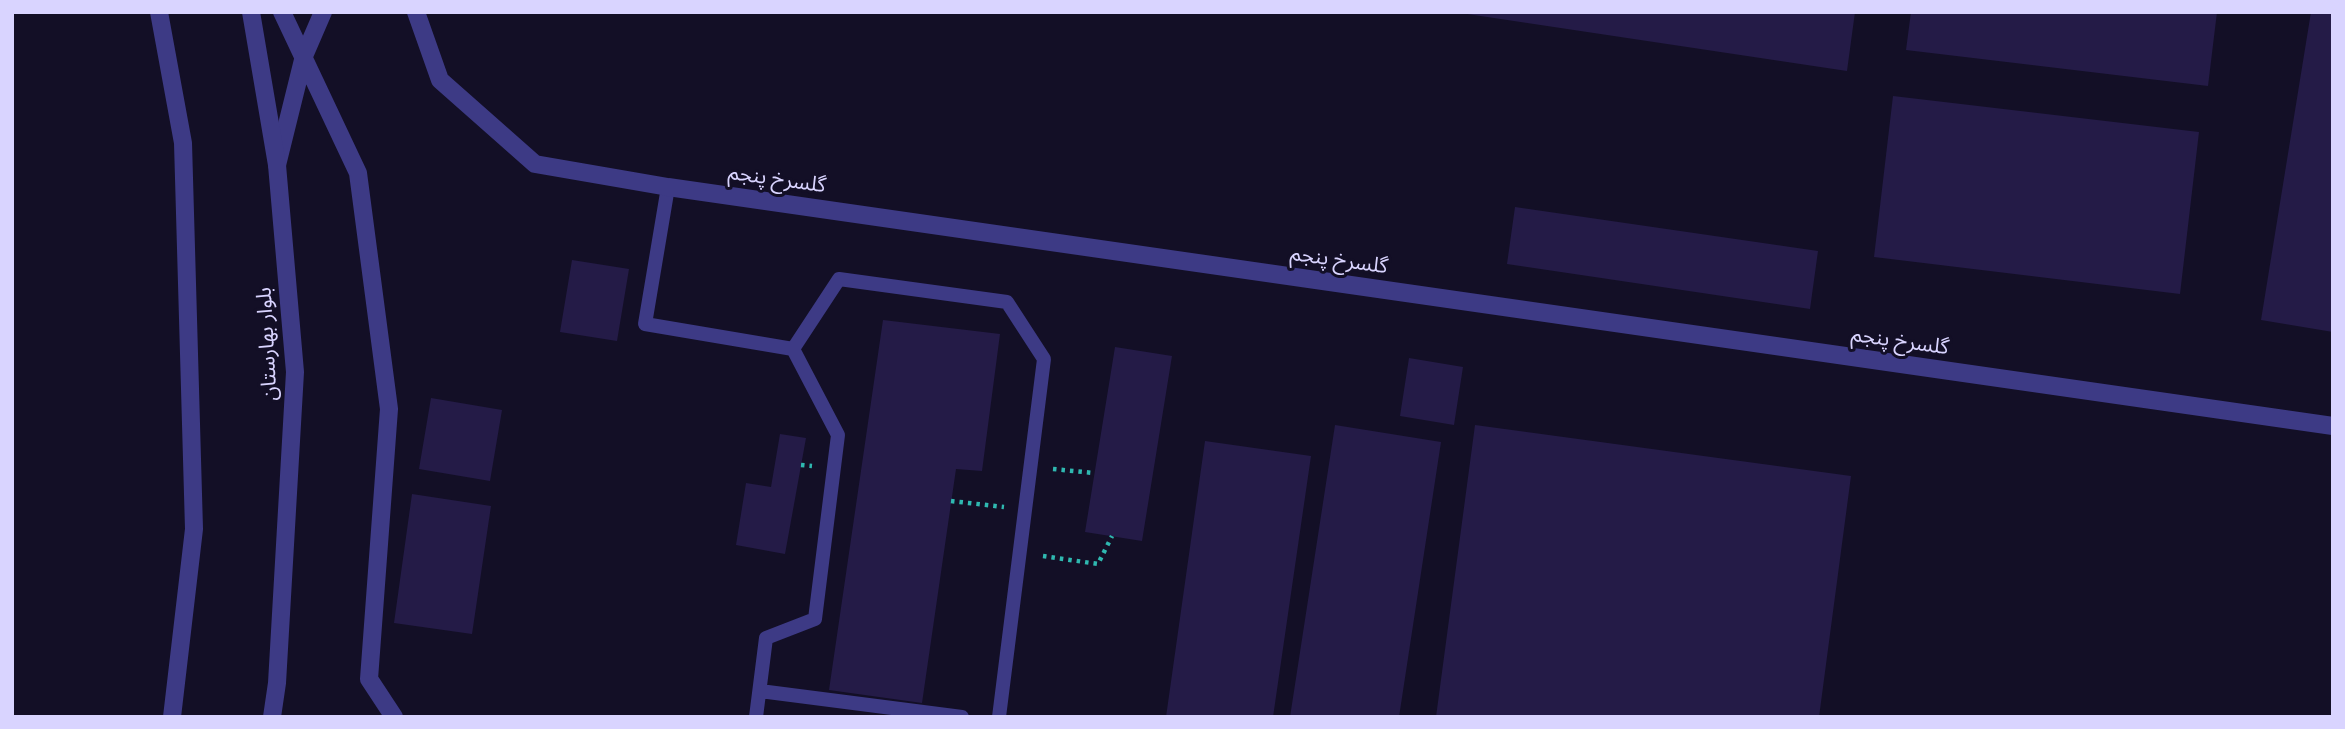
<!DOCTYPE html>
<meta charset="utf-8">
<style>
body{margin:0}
#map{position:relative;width:2345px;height:729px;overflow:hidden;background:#130f26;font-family:"Public Sans",sans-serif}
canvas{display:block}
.frame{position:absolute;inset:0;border:14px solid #d9d4ff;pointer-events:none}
</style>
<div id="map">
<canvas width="2345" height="729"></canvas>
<div class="frame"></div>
</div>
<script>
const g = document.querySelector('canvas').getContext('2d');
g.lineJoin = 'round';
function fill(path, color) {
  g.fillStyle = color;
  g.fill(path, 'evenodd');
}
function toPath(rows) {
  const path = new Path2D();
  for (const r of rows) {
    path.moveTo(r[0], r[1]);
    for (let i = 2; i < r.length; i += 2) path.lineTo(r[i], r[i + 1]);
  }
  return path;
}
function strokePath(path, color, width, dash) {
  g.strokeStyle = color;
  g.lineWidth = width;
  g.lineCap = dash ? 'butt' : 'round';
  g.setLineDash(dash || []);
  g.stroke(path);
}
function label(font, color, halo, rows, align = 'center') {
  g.font = font + ' "Public Sans","Noto Sans Arabic",sans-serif';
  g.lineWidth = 6;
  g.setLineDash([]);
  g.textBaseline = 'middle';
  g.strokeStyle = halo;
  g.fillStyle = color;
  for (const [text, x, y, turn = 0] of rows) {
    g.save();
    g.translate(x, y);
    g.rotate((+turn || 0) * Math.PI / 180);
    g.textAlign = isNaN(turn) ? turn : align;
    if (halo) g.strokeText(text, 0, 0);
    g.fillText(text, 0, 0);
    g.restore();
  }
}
const building = toPath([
 [1454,12,1855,12,1847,71],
 [1911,12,2217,12,2208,86,1906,50],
 [2311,12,2333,12,2333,332,2261,320],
 [1893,96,2199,132,2180,294,1874,257],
 [1515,207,1818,251,1810,309,1507,264],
 [572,260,629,269,617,341,560,332],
 [883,320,1000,334,982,471,956,469,922,703,829,690],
 [1115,347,1172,356,1142,541,1085,532],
 [1409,358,1463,367,1454,425,1400,416],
 [431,398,502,410,490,481,419,469],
 [1335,425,1441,442,1399,717,1290,717],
 [1475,425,1851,476,1819,717,1436,717],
 [780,434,806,438,785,554,736,545,746,483,771,487],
 [1205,441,1311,456,1273,717,1166,717],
 [412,494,491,506,472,634,394,623]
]);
const path = toPath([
 [801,465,812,466],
 [1053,469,1094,473],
 [951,501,1004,507],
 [1043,556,1098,564,1112,536]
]);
const service = toPath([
 [668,187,645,324,793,349,839,279,1007,302,1044,359,999,717],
 [760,691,962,717],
 [756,717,766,638,815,619,838,435,793,349]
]);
const minor = toPath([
 [282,12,358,173,389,409,369,679,394,717],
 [416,12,440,80,535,164,668,187,2333,426],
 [277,165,304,56,323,12]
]);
const tertiary = toPath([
 [159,12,183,143,194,529,172,717],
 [251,12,277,165,295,372,277,683,272,717]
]);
const streetNames = [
 ["گلسرخ پنجم",777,179,8],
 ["گلسرخ پنجم",1339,260,8],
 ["گلسرخ پنجم",1900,341,8],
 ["بلوار بهارستان",267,344,-93]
];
fill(building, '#241b47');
strokePath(path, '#2fb8b0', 4.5, [3.5, 5]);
strokePath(service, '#3d3a85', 14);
strokePath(minor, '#3d3a85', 18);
strokePath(tertiary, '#3d3a85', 18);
label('21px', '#d9d4ff', '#130f26', streetNames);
</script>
